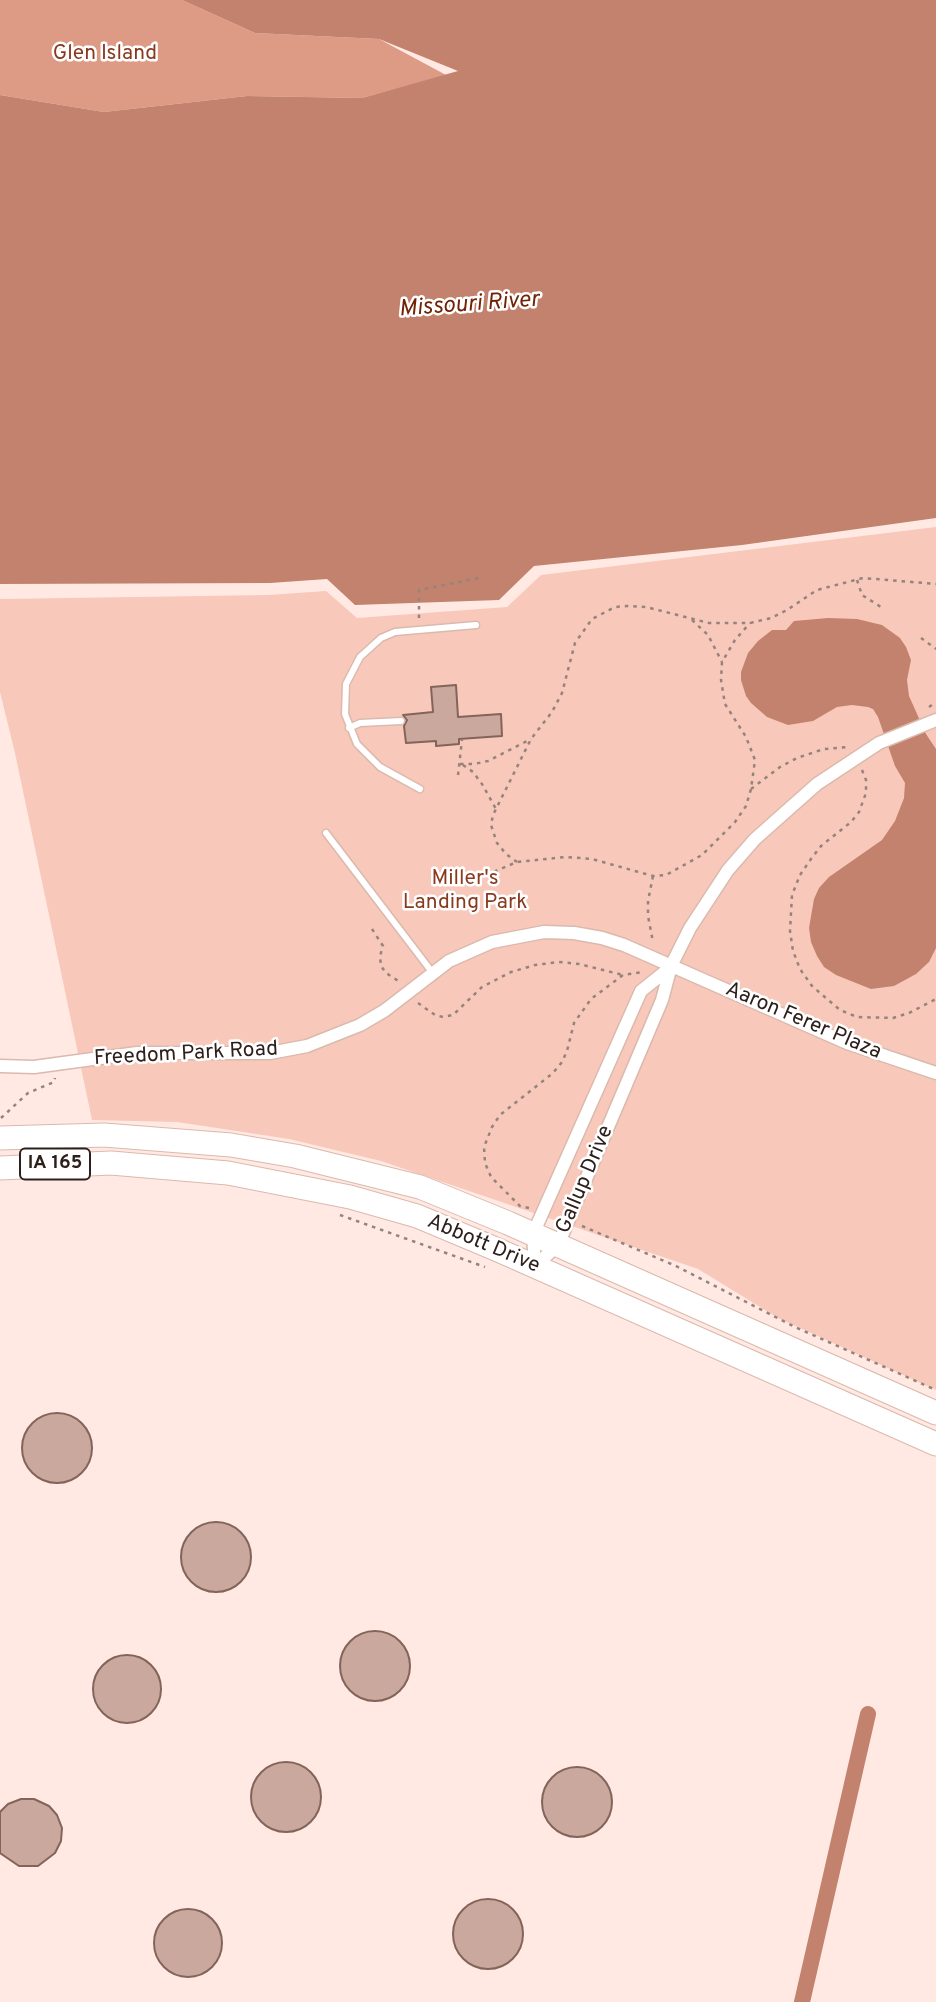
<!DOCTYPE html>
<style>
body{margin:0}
canvas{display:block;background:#ffe9e2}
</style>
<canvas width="936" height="2002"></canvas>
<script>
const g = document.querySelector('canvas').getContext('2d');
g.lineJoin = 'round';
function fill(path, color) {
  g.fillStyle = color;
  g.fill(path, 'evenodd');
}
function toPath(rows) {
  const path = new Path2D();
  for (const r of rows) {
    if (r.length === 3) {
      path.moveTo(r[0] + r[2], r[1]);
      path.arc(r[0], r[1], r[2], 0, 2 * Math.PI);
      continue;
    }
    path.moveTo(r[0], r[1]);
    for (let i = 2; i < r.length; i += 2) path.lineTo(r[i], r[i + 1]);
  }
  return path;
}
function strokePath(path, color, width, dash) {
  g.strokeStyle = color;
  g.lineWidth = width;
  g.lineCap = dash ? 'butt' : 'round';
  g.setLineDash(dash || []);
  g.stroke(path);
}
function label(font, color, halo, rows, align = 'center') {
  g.font = font + ' Overpass,sans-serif';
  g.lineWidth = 5;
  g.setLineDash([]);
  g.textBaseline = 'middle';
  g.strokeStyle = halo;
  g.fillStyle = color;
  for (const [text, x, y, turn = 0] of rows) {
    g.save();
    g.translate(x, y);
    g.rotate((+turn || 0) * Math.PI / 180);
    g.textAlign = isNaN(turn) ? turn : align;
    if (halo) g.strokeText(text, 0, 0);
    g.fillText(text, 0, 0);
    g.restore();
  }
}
const green = toPath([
 [936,527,936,1390,778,1318,698,1269,381,1161,289,1139,177,1122,92,1120,15,753,0,692,0,599,268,595,326,591,357,618,507,607,541,575]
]);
const forest = toPath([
 [0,0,182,0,255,33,379,39,446,75,362,98,247,96,104,112,0,95]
]);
const water = toPath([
 [182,0,936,0,936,518,742,545,534,566,499,600,355,605,327,579,270,583,0,584,0,95,104,112,247,96,362,98,458,71,379,39,255,33],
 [828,618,857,619,882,625,900,638,906,647,911,660,907,680,909,696,926,734,936,749,936,948,929,962,916,974,894,986,871,989,836,975,824,967,817,956,811,942,809,928,814,899,819,888,829,877,882,840,895,821,904,798,905,783,895,766,878,717,873,709,868,707,852,705,837,707,813,721,788,725,767,717,751,703,746,696,741,680,741,672,748,653,758,641,772,630,786,630,794,621]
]);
const canal = toPath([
 [802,2002,868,1714]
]);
const building = toPath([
 [456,685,458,717,501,714,502,736,459,739,459,744,436,746,436,741,406,743,404,726,407,720,403,715,433,712,431,687,456,685],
 [57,1448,35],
 [216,1557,35],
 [375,1666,35],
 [127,1689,34],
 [286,1797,35],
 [577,1802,35],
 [21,1799,34,1799,49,1806,57,1815,62,1828,61,1841,55,1853,38,1866,19,1866,0,1853,0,1812,8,1804,21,1799],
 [488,1934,35],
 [188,1943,34]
]);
const path = toPath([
 [857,580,862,595,881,607],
 [419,618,419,590,479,578],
 [692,620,708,635,722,662],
 [921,638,936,649],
 [929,707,936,702],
 [460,764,474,764,488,761,531,739],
 [463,765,473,772,482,784,496,809],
 [862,770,866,780,866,793,859,812,851,822,821,846,811,859,800,875,792,895,790,931,793,951,800,969,812,986,840,1010,857,1017,893,1018,909,1013,936,999],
 [458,775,462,740],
 [751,789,780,767,797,758,824,749,848,747],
 [517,862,506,854,497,843,491,825,493,815,531,739,552,712,562,693,575,643,592,619,615,607,627,606,646,607,709,623,750,623,771,618,787,610,817,590,863,578,936,584],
 [433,871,460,886,517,862,566,857,592,859,653,876,666,875,702,855,735,822,746,806,751,789,755,760,746,737,725,704,721,680,722,662,735,640,750,623],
 [653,876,648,901,648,916,653,942],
 [372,929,383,946,380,956,381,966,386,973,400,982],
 [418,1003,435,1015,443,1017,453,1015,482,987,511,972,535,965,559,962,579,964,623,975],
 [1,1118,28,1093,54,1082,55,1078],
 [529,1208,520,1206,491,1177,485,1163,484,1147,492,1127,500,1115,553,1073,562,1062,567,1051,574,1023,591,999,623,975,643,972],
 [340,1215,485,1267],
 [582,1226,676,1266,795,1327,936,1390]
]);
const lane = toPath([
 [349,728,360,723,401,721],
 [420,789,380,767,357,744,345,714,346,684,360,657,381,638,395,632,476,625],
 [326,833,432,972]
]);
const street = toPath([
 [0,1066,34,1067,137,1053,270,1053,307,1046,360,1025,384,1011,449,961,492,942,544,932,574,933,602,938,624,945,847,1043,936,1073],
 [535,1266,558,1245,662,1000,671,966,690,928,728,870,755,839,817,784,879,743,936,720],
 [535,1266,533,1234,641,991,671,967]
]);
const highway = toPath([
 [0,1138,104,1135,231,1145,295,1156,420,1187,508,1223,936,1413],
 [0,1168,111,1163,228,1173,350,1197,417,1216,498,1250,936,1444]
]);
const shields = [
 [55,1164,70]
];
const shieldNames = [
 ["IA 165",55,1164]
];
const parkNames = [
 ["Glen Island",105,55],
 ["Miller's",465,880],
 ["Landing Park",465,904]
];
const streetNames = [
 ["Aaron Ferer Plaza",803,1022,23],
 ["Freedom Park Road",186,1055,-3],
 ["Gallup Drive",586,1180,-67],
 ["Abbott Drive",483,1245,23]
];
const waterNames = [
 ["Missouri River",469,306,-4]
];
fill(green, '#f8c9ba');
fill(forest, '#dd9b86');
fill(water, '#c3826e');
strokePath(canal, '#c3826e', 16);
fill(building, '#caa89d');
strokePath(building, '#83645a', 2);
strokePath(lane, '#dbb9ad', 9);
strokePath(street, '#dbb9ad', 15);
strokePath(highway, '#dbb9ad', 25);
strokePath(path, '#95837e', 2.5, [3.5, 5]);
strokePath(lane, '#fff', 6);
strokePath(street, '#fff', 12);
strokePath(highway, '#fff', 23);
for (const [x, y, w] of shields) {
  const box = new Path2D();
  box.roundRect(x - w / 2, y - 15.5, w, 31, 5);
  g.fillStyle = '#fff';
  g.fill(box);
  strokePath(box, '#2d201c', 2);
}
label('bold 19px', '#2d201c', null, shieldNames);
label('21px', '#88391e', '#fff', parkNames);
label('21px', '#2d201c', '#fff', streetNames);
label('italic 23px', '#702305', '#fff', waterNames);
</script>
